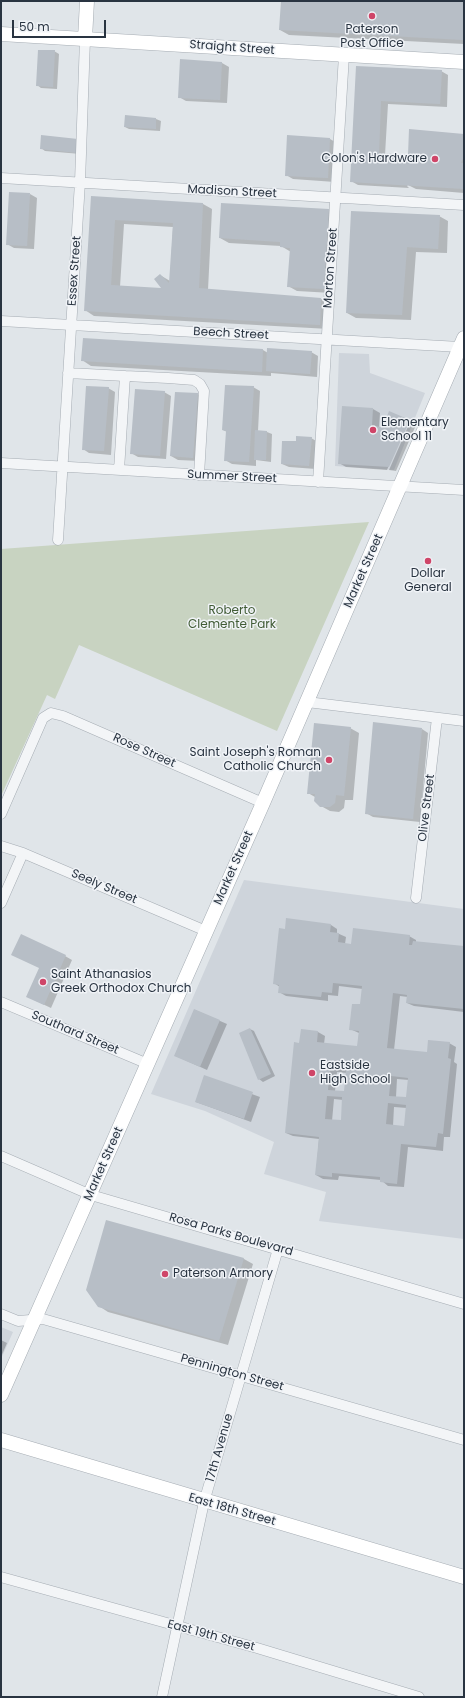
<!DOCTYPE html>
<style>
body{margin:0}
#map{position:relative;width:465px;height:1698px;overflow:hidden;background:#e0e5e9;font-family:Poppins,sans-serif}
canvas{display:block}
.frame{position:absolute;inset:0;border:2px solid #293441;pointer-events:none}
.scale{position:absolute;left:12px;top:20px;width:94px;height:18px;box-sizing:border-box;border:2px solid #293441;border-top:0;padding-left:5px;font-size:12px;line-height:14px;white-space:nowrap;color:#293441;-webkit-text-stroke:3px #f0f3f7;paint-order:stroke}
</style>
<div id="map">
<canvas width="465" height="1698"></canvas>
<div class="frame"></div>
<div class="scale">50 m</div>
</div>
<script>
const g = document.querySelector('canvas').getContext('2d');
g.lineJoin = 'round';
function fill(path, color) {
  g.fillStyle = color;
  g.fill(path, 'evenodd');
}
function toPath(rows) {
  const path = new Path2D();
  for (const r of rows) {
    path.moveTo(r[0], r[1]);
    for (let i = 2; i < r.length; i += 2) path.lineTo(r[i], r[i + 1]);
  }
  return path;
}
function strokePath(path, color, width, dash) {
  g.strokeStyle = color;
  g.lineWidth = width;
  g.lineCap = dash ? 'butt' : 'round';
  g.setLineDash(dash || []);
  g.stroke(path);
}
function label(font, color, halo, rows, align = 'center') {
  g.font = font + ' Poppins,sans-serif';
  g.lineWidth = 3;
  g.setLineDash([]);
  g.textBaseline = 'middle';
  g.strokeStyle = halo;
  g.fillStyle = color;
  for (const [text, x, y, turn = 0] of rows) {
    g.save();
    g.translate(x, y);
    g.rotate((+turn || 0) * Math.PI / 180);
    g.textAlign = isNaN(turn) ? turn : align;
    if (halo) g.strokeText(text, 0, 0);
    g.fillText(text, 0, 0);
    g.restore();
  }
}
const built = toPath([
 [339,353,369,354,370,373,425,393,394,470,335,466],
 [244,880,464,909,464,1239,319,1221,326,1192,264,1174,274,1142,205,1111,151,1094],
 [1,1327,13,1332,1,1359]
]);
const green = toPath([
 [369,522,277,731,79,645,55,699,47,695,1,796,1,549]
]);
const shadow = toPath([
 [282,1,464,1,464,44,289,35,280,30],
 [54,51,59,54,57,89,41,88,37,85],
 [181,60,222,63,229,67,227,103,186,101,179,97],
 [357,67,441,71,448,75,447,107,388,104,385,155,407,156,464,135,464,193,416,189,408,185,407,186,409,188,358,185,351,181],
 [125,116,156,119,161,121,160,131,129,129,125,127],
 [330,139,337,143,335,182,293,179,286,175],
 [78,140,81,154,45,151,41,148],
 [30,194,37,198,34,249,14,248,7,244],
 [92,197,203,204,212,209,208,290,321,299,330,305,329,329,94,316,85,310],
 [124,224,173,227,170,281,160,275,164,289,120,287],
 [328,210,337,215,332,293,297,291,288,286,291,252,281,246,229,243,220,238],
 [352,212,439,216,448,221,447,253,416,252,411,320,356,318,347,313],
 [84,339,263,350,268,353,311,352,318,356,317,377,271,373,271,376,91,366,82,360],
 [253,387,260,391,258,431,267,432,272,434,271,462,256,460,256,466,232,464,225,460,227,432,223,430],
 [108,388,115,392,111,455,89,453,83,449],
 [164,392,171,396,166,459,138,457,131,453],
 [197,394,204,398,200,461,178,460,171,456],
 [373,409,380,413,379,427,383,428,408,421,387,470,346,467,339,463],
 [410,422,416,425,396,471,389,470],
 [311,438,318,442,316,469,289,467,282,464,297,443],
 [350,728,359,733,353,800,345,800,344,808,339,812,330,811,321,806,315,797,308,793],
 [422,729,428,733,420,822,373,817,366,813],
 [331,925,337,929,337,933,346,937,345,944,352,945,409,936,416,940,416,942,464,947,464,1012,414,1006,407,1003,408,997,400,996,394,1050,428,1054,449,1043,456,1047,454,1062,457,1064,450,1137,444,1137,443,1151,408,1147,404,1187,388,1186,381,1180,339,1176,338,1180,323,1179,316,1175,319,1139,293,1136,286,1133,302,1030,318,1032,325,1036,324,1044,358,1047,359,1033,350,1029,361,1006,363,989,339,986,338,996,328,995,328,1001,286,996,279,992,280,987,274,983,285,930],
 [337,1072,347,1073,345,1092,335,1091],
 [397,1079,409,1080,407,1098,396,1097],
 [334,1099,343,1100,342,1121,332,1121],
 [394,1107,407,1108,405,1127,393,1126],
 [65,956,72,960,51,1008,34,1000],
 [195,1010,227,1024,207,1070,176,1056],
 [250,1029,254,1031,275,1076,263,1082,259,1079],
 [205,1077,260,1097,251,1122,196,1102],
 [107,1221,244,1259,253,1264,228,1345,108,1312,99,1306],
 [1,1340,7,1343,1,1357]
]);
const building = toPath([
 [281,1,464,1,464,40,279,30],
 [38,50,55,50,53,87,36,86],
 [180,59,222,62,220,100,178,98],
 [356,66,442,70,440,104,381,101,379,153,408,155,409,129,464,134,464,156,461,163,464,163,464,189,350,182],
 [125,115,156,118,156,129,124,127],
 [41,135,78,139,77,153,40,149],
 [287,135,330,138,328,178,285,176],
 [9,192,30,193,27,246,6,245],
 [91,196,203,203,199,288,321,298,320,325,84,311],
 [115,220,173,223,169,283,160,274,154,279,161,288,111,285],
 [221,203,329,209,324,289,287,287,290,248,280,247,280,242,219,238],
 [351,211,440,215,438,249,407,247,402,315,346,313],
 [83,338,263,349,262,372,81,361],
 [267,348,312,351,310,374,266,371],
 [225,385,254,386,249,462,224,461,226,431,222,430],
 [86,386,109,387,104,451,82,450],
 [135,389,165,391,160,456,130,454],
 [175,392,198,393,193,458,170,456],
 [342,406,373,408,372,426,383,427,389,411,410,420,389,467,338,464],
 [255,430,267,431,266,460,254,460],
 [296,436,312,437,309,466,281,464,282,441,296,441],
 [373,722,422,728,413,819,365,814],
 [314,723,351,727,344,796,336,795,335,803,330,807,320,807,314,801,315,794,307,794],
 [286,918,331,924,330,932,339,933,338,942,351,944,353,928,410,935,409,945,412,945,413,941,464,946,464,1009,406,1003,407,995,393,993,387,1048,427,1052,428,1040,450,1042,448,1058,451,1059,443,1134,438,1133,436,1147,401,1144,397,1184,380,1182,380,1177,332,1173,332,1177,315,1175,319,1137,285,1133,294,1042,299,1043,301,1029,318,1031,317,1042,357,1046,359,1031,349,1030,352,1004,360,1004,362,986,333,983,332,993,322,992,321,997,278,993,279,985,273,984,279,928,285,929],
 [330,1069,346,1070,344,1091,328,1090],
 [391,1076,408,1078,406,1097,389,1096],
 [327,1096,342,1097,341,1120,325,1119],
 [388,1103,406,1105,404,1126,386,1124],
 [21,934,66,955,44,1005,26,997,39,968,11,955],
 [194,1009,220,1020,200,1067,174,1056],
 [250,1028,271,1074,258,1080,239,1033],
 [204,1075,253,1092,244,1119,195,1102],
 [106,1220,244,1258,219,1341,98,1307,86,1290]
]);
const street = toPath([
 [1,178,464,205],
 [1,321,460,347],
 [68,373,125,376],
 [1,463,464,490],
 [119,470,125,376,168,378,194,380,200,384,204,391,199,475],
 [318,482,344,55],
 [58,540,80,182,85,39],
 [307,702,464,721],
 [1,814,43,718,51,713,63,716,263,803],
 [1,846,23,853,206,931],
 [416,898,437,718],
 [1,903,23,853],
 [1,1002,148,1064],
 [1,1156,91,1195,464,1304],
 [1,1314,18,1321,43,1319,464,1440],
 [1,1577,257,1648,419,1697],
 [162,1697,204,1502,278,1249]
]);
const secondary = toPath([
 [1,34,464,62],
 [85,39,87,1],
 [1,1395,263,803,464,338],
 [1,1440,464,1577]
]);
const markers = [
 [372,16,4,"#cf4568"],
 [435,159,4,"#cf4568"],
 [373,430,4,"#cf4568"],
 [428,561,4,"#cf4568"],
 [329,760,4,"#cf4568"],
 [43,982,4,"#cf4568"],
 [312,1073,4,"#cf4568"],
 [165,1274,4,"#cf4568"]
];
const poiNames = [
 ["Paterson",372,30,"center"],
 ["Post Office",372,44,"center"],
 ["Colon's Hardware",427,159,"right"],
 ["Elementary",381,423],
 ["School 11",381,437],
 ["Dollar",428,574,"center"],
 ["General",428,588,"center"],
 ["Saint Joseph's Roman",321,753,"right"],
 ["Catholic Church",321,767,"right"],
 ["Saint Athanasios",51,975],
 ["Greek Orthodox Church",51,989],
 ["Eastside",320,1066],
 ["High School",320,1080],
 ["Paterson Armory",173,1274]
];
const streetNames = [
 ["Straight Street",232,48,4],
 ["Madison Street",232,192,3],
 ["Morton Street",331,268,-86],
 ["Essex Street",75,271,-86],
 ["Beech Street",231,334,3],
 ["Summer Street",232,477,3],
 ["Market Street",364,571,-66],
 ["Rose Street",144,751,24],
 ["Olive Street",427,808,-83],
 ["Market Street",234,868,-66],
 ["Seely Street",104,887,23],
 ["Southard Street",75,1033,23],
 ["Market Street",104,1164,-66],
 ["Rosa Parks Boulevard",231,1235,16],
 ["Pennington Street",232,1373,16],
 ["17th Avenue",220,1448,-74],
 ["East 18th Street",232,1510,16],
 ["East 19th Street",211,1636,15]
];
const parkNames = [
 ["Roberto",232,611],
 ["Clemente Park",232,625]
];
fill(built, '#ced4db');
fill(green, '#c8d3c1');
fill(shadow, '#0003');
fill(building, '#b7bec6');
strokePath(street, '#a5acb3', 11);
strokePath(secondary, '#a5acb3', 15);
strokePath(street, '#f3f5f7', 10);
strokePath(secondary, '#fff', 14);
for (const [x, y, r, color] of markers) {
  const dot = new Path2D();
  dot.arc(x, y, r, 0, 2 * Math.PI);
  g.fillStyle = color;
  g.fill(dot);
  strokePath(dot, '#f0f3f7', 1.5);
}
label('12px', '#293441', '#f0f3f7', poiNames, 'left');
label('12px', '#293441', '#f0f3f7', streetNames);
label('12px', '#415c36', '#f0f3f7', parkNames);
</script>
